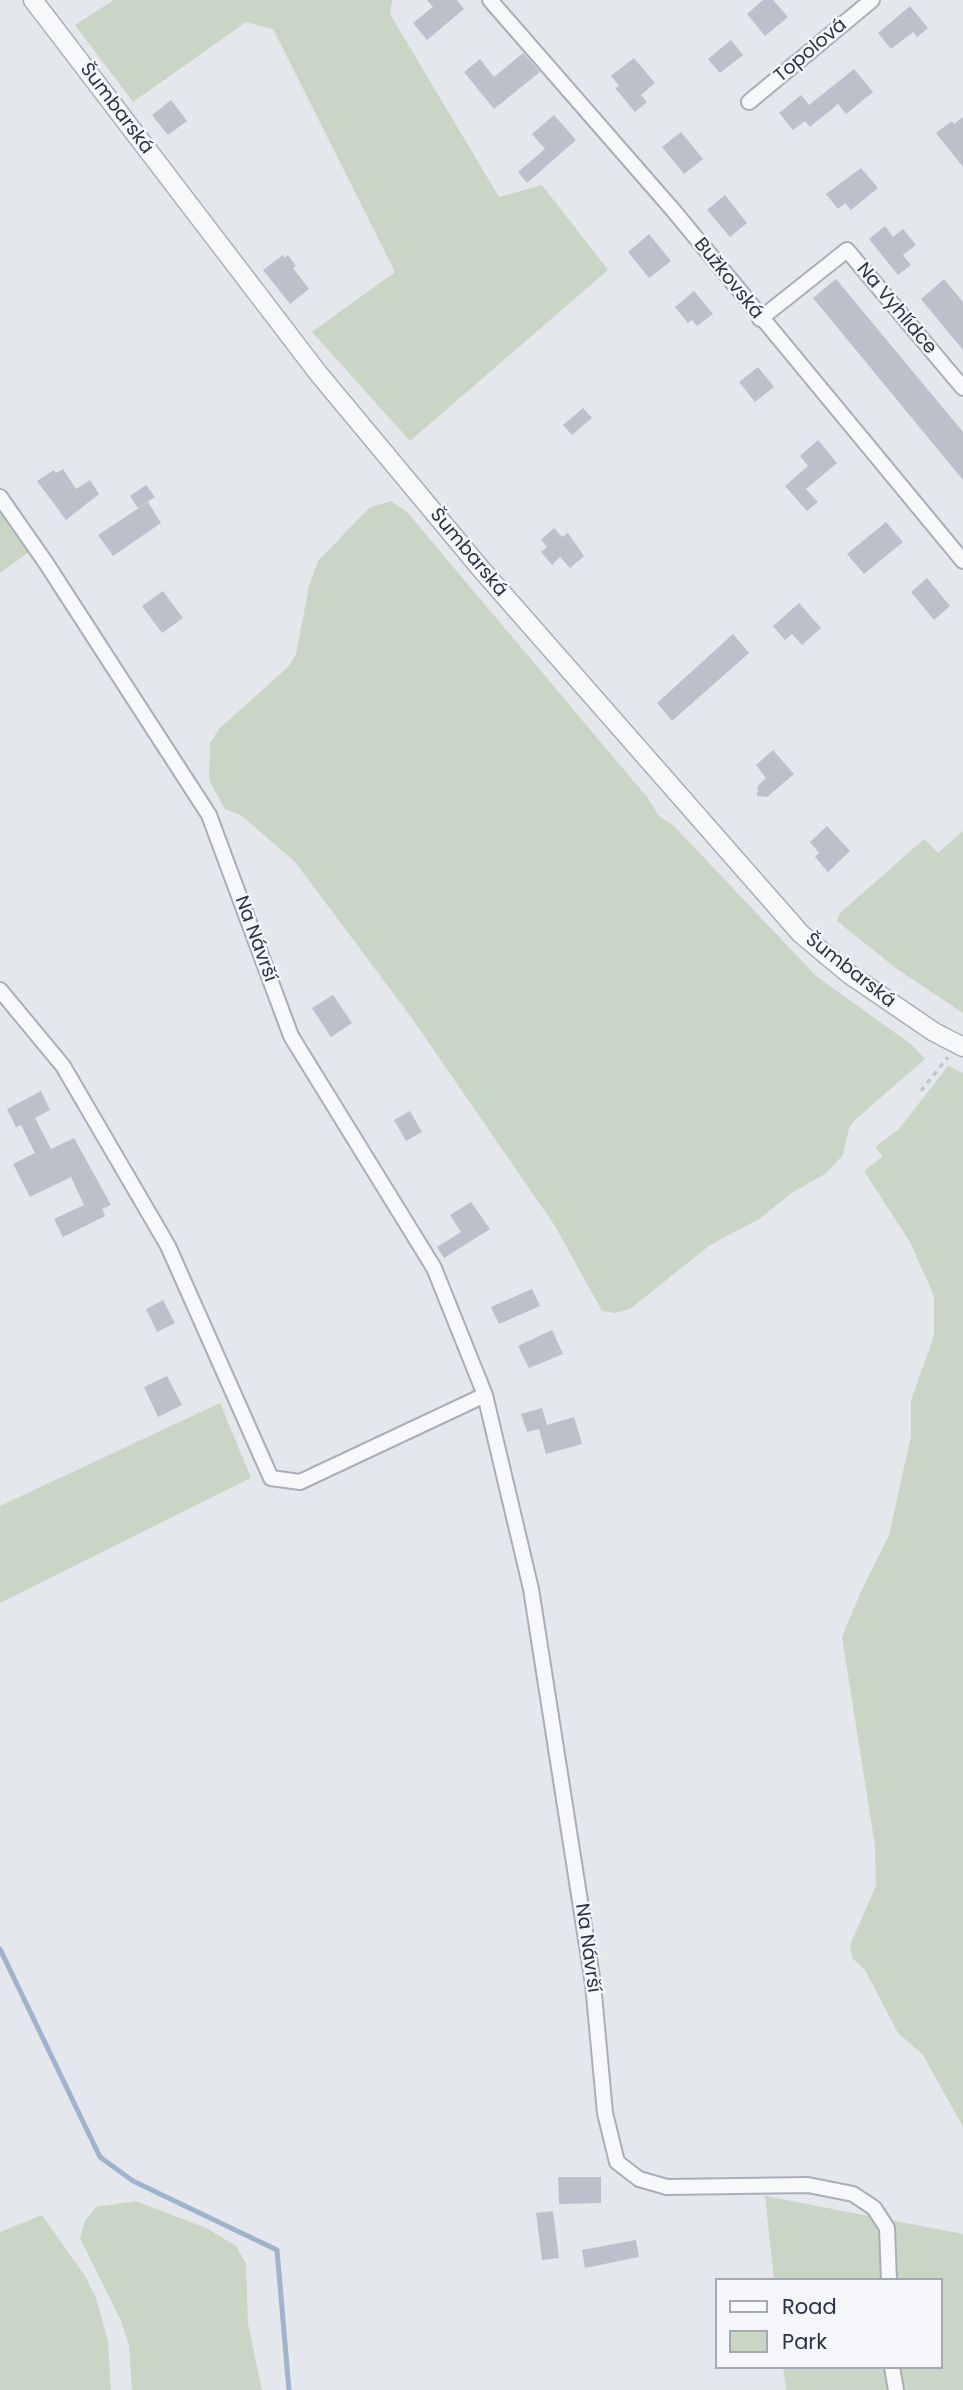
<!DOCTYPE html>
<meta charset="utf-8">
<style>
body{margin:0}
#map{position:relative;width:963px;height:2390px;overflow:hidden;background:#e4e7ec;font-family:Poppins,sans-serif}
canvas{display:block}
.legend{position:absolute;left:715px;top:2278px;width:228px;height:91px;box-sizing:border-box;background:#f4f6f9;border:2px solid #a4a8b1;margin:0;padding:9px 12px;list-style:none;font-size:21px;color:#2b3445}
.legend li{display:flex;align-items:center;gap:14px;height:35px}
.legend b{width:35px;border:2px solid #a4a8b1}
</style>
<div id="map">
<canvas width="963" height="2390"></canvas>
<ul class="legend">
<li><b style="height:9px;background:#f7f8fa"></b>Road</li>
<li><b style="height:19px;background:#c9d6c5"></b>Park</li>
</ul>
</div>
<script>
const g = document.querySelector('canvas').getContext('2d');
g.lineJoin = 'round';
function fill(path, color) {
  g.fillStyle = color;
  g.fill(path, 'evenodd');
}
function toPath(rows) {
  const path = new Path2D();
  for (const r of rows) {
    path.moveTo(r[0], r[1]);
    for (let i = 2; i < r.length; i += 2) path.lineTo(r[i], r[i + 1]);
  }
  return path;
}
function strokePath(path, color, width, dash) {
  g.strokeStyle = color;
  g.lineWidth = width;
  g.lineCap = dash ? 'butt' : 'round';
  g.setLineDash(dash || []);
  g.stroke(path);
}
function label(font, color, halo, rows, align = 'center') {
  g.font = font + ' Poppins,sans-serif';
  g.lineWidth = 5;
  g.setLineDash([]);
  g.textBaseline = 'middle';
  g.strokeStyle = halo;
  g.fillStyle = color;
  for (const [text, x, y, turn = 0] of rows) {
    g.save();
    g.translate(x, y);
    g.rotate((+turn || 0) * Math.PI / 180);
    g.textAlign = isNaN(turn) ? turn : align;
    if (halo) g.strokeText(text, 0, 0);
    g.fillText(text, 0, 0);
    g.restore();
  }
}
const green = toPath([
 [114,0,392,0,390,14,499,197,542,185,608,270,410,441,312,332,395,272,273,29,246,22,133,102,75,25],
 [391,501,407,512,647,797,659,816,673,825,816,976,912,1045,925,1059,856,1119,849,1128,843,1155,825,1174,793,1192,759,1219,710,1245,630,1309,615,1313,602,1311,555,1226,411,1017,295,862,242,816,225,809,209,780,210,743,219,729,289,666,296,654,309,586,318,561,369,508],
 [0,502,32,550,0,573],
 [963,831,963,1013,897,969,837,921,840,913,924,839,938,853],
 [948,1066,963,1073,963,2127,923,2055,898,2033,865,1970,852,1958,850,1945,876,1886,875,1846,842,1637,862,1589,889,1535,911,1436,911,1400,934,1336,934,1296,910,1242,864,1171,883,1156,875,1147,899,1129],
 [220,1403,251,1478,0,1603,0,1506],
 [765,2196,963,2234,963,2390,786,2390,783,2367,940,2367,940,2280,774,2280],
 [136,2201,206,2228,236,2246,246,2264,248,2324,262,2390,132,2390,129,2345,121,2321,80,2238,85,2221,96,2207],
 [42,2215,85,2276,96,2298,108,2341,111,2390,0,2390,0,2232]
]);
const stream = toPath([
 [0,1949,100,2157,133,2181,277,2250,289,2390]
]);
const building = toPath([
 [427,0,457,0,464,9,427,40,413,23,433,7],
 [763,0,773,0,788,17,765,36,747,14],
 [910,6,928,28,917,37,913,32,891,49,878,33],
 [731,40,743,55,720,73,708,59],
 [523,53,540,72,494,109,464,72,480,59,494,77],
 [634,58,655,83,641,95,647,102,635,112,615,88,619,86,611,76],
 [854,69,873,92,846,114,838,104,810,127,805,121,793,130,779,113,801,95,809,105],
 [171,100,187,121,168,135,152,115],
 [554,115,576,140,527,183,518,172,545,149,532,134],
 [963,117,963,167,936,133,952,121,954,124],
 [681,132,703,159,684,174,662,147],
 [861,168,878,188,851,210,845,203,838,209,826,194],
 [725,195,747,223,730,237,707,210],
 [885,226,893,237,903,229,916,245,903,255,911,265,898,275,869,239],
 [649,234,671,261,649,278,628,252],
 [283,255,284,258,288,255,296,266,293,268,309,289,290,304,263,270],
 [836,279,963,432,963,480,813,298],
 [944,279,963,302,963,350,921,299],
 [694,291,713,314,697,326,692,320,688,323,675,307],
 [758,367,774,387,755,402,739,382],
 [583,408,592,418,572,435,563,425],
 [818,440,837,463,806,489,818,502,807,511,785,486,808,466,800,456],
 [63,469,76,489,90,480,99,494,66,520,37,481,54,470,56,473],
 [146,485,155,497,138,508,130,496],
 [148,502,161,523,113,556,98,535],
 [886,522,903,542,864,574,847,554],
 [554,528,562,537,568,533,584,556,570,568,560,557,552,565,541,552,547,547,541,540],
 [927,578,950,606,934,620,911,592],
 [163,591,183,618,162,633,142,606],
 [799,603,821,628,802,645,792,634,785,640,773,626],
 [733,634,749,653,672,721,657,703],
 [773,750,794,774,767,797,757,796,758,786,766,778,756,765],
 [827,826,850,851,828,872,815,857,819,853,810,842],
 [333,995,352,1023,331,1037,312,1008],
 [41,1091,50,1110,35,1118,51,1149,74,1138,111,1205,102,1209,105,1216,63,1237,54,1219,84,1205,71,1177,30,1197,13,1164,35,1153,21,1125,16,1127,7,1109],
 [410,1111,422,1132,406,1141,394,1120],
 [471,1202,490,1229,444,1258,437,1247,461,1232,450,1215],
 [532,1289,540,1306,499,1324,491,1307],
 [163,1300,175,1323,157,1332,146,1309],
 [552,1330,563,1354,529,1368,518,1346],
 [167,1376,182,1405,158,1417,144,1387],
 [542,1408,547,1425,574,1417,582,1444,546,1454,539,1429,527,1432,521,1414],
 [558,2177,601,2177,601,2203,559,2204],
 [553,2211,559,2258,542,2260,536,2213],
 [636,2240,639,2257,585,2268,582,2250]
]);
const path = toPath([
 [921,1091,948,1057]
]);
const minor = toPath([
 [490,0,673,210,963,561],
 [749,102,872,0],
 [760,319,847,250,963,388],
 [0,497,46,563,209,815,291,1036,434,1268,485,1395,531,1589,593,1984,605,2113,617,2162,639,2179,667,2187,808,2185,853,2194,874,2208,887,2228,889,2280],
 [0,990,63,1066,168,1246,271,1478,300,1482,485,1395],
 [892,2367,896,2390]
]);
const tertiary = toPath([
 [33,0,318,373,481,569,801,934,849,974,934,1032,963,1047]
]);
const streetNames = [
 ["Topolová",811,51,-40],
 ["Šumbarská",116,109,53],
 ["Bužkovská",728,279,51],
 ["Na Vyhlídce",896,309,50],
 ["Šumbarská",468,553,50],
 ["Na Návrší",255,939,70],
 ["Šumbarská",850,971,38],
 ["Na Návrší",587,1948,82]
];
fill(green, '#c9d6c5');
strokePath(stream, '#9fb4cc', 5);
fill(building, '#bbc0ca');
strokePath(minor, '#a9aeb7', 18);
strokePath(tertiary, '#a9aeb7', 21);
strokePath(path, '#c2c5cb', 3.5, [5, 5]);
strokePath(minor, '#f7f8fa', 14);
strokePath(tertiary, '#f7f8fa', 18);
label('19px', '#2b3445', '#f4f6f9', streetNames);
</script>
